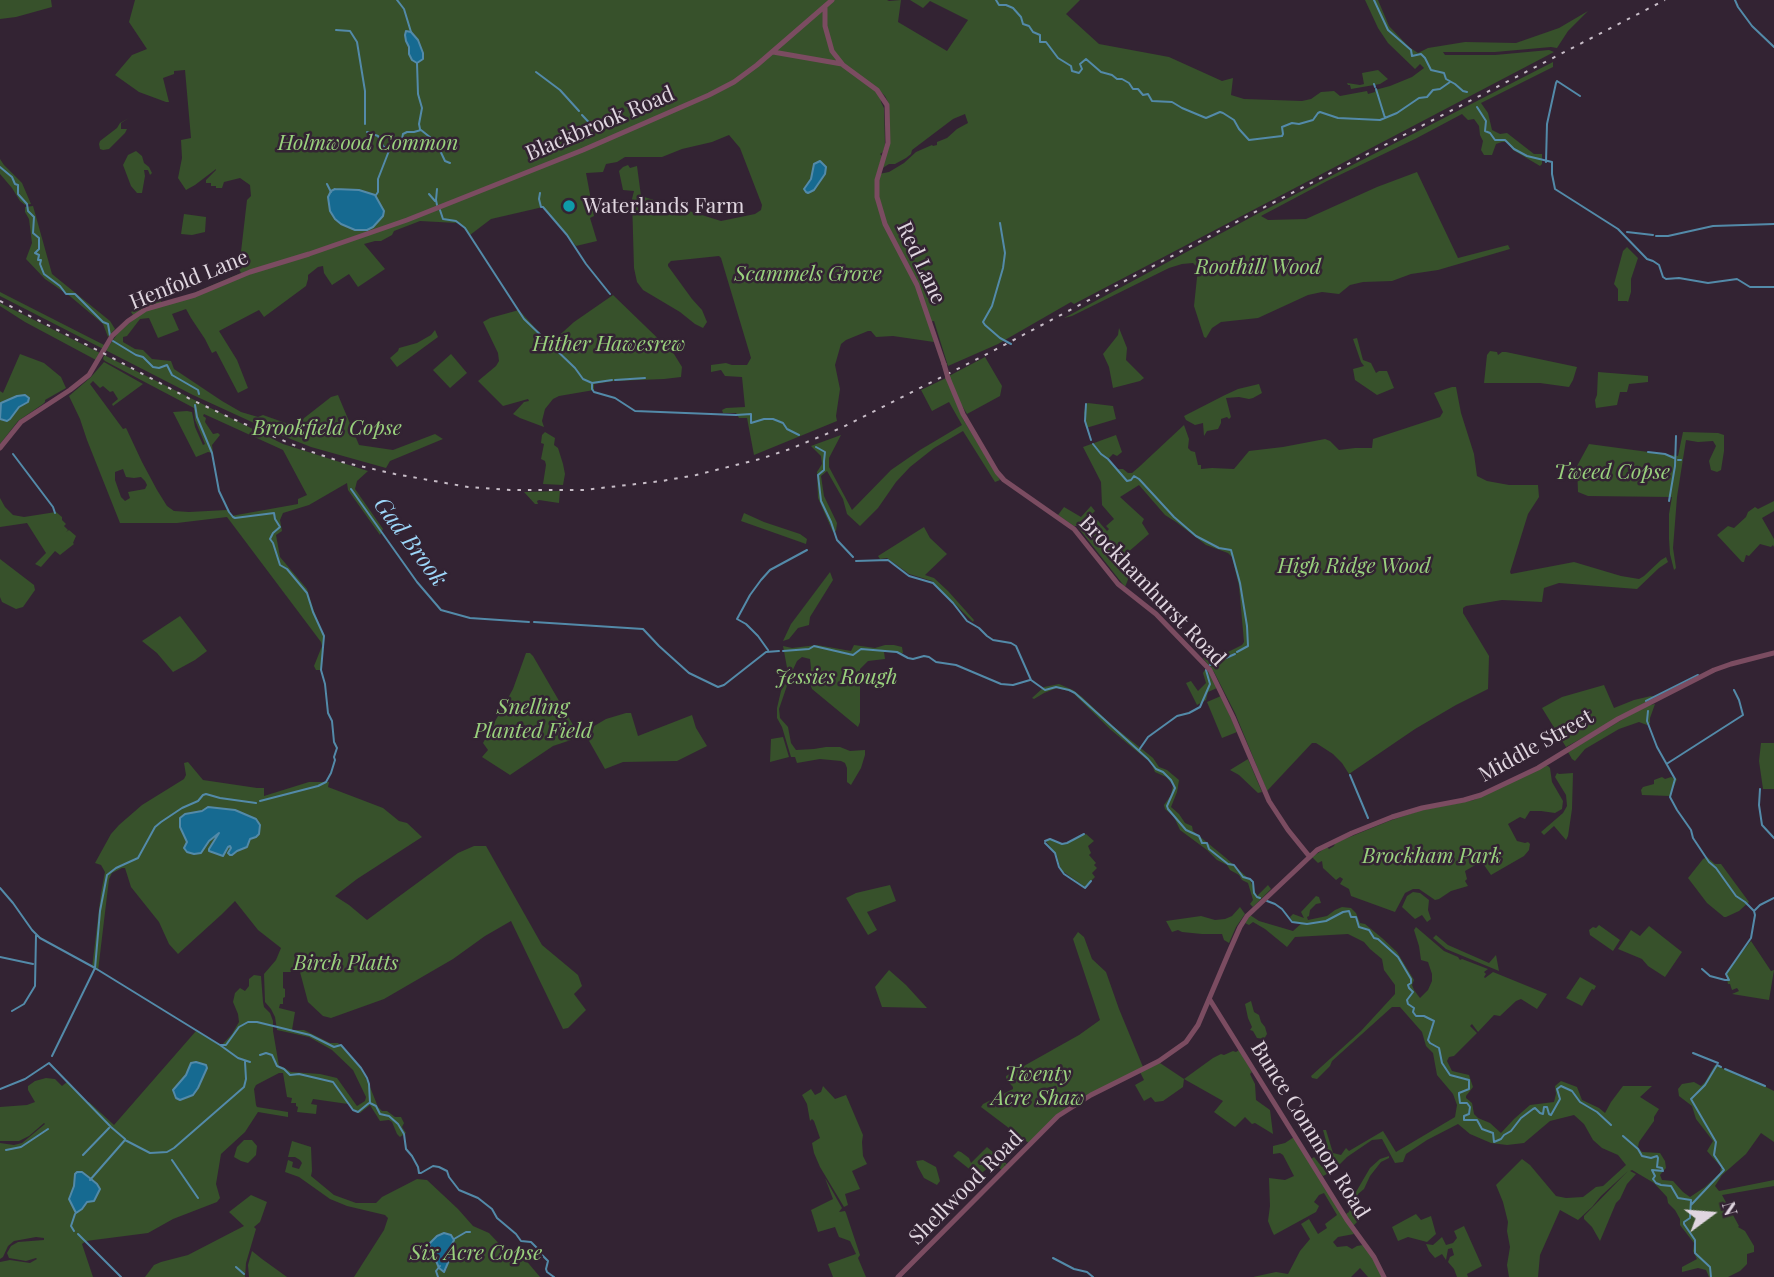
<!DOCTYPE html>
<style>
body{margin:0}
#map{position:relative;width:1774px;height:1277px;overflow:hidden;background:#332333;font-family:"Playfair Display",serif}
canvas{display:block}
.north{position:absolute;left:1676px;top:1179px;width:70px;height:70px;-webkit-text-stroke:5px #332333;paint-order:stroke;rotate:74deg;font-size:19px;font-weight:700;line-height:28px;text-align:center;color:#e0d6e0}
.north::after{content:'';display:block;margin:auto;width:24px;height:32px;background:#e0d6e0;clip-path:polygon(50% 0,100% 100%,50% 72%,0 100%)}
</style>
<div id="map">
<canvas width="1774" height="1277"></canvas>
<div class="north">N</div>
</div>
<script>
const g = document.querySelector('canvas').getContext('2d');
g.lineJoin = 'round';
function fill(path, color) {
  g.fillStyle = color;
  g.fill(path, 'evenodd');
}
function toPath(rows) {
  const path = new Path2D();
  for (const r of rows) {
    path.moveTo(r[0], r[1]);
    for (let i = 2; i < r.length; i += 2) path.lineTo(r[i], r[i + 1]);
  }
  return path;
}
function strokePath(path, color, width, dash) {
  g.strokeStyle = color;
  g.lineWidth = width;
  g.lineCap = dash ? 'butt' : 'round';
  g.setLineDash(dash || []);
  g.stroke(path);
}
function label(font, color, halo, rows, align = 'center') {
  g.font = font + ' "Playfair Display",serif';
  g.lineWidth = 5;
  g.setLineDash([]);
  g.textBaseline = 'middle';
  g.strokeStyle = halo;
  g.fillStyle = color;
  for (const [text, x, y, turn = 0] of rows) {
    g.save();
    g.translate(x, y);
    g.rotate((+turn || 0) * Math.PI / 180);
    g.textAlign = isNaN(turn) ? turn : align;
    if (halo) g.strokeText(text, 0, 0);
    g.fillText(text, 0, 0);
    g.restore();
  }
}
const green = toPath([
 [0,0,51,0,52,7,16,17,0,19],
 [135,0,887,0,889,1,901,0,898,22,947,51,968,20,930,1,923,8,910,0,1080,0,1066,14,1099,44,1169,57,1222,81,1233,78,1231,95,1244,99,1302,101,1311,99,1321,92,1334,91,1340,96,1367,91,1368,94,1375,92,1375,90,1390,86,1412,77,1424,68,1420,64,1415,69,1388,43,1378,28,1365,0,1378,0,1389,26,1409,47,1418,53,1428,48,1465,42,1516,43,1559,28,1588,11,1568,31,1557,48,1551,47,1495,52,1443,52,1445,55,1495,55,1549,50,1554,52,1074,304,1071,302,998,344,948,366,934,321,928,322,934,342,893,336,876,337,871,331,868,331,846,340,841,344,835,365,840,389,836,416,837,421,754,455,747,418,739,418,736,413,723,413,722,410,726,408,745,407,742,377,725,376,721,370,711,372,711,365,726,363,732,365,747,365,751,358,721,258,719,256,671,261,668,264,668,266,692,299,702,310,707,322,703,328,695,324,680,312,643,290,637,282,634,268,632,199,634,191,623,190,619,171,623,167,628,165,630,168,637,166,641,196,721,221,755,214,761,210,762,205,740,148,729,135,712,142,682,149,662,157,625,157,617,162,606,164,603,172,586,173,594,216,590,218,597,241,576,246,543,207,491,219,470,235,461,225,457,223,420,221,394,231,392,235,381,241,375,241,364,244,385,269,358,287,349,274,332,285,324,273,323,266,318,267,308,275,308,279,306,286,264,317,259,310,219,331,237,360,248,388,238,393,216,351,212,353,205,339,191,318,186,309,172,314,179,330,158,338,149,318,140,319,127,336,123,337,123,342,135,349,143,350,152,359,171,361,174,369,222,401,241,412,258,417,263,415,294,426,331,397,338,395,359,445,393,450,435,434,443,439,390,461,386,468,311,447,278,434,193,395,0,296,0,292,108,347,118,333,135,318,131,312,146,303,160,299,163,306,241,273,239,269,247,200,251,196,250,185,240,178,224,182,222,188,216,188,216,186,211,186,211,183,206,183,206,180,216,170,216,169,195,185,186,190,178,178,182,158,181,140,191,138,185,70,174,71,174,74,163,78,169,102,166,102,139,92,115,75,132,55,147,49,129,22],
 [880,91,885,96,889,104,888,149,881,169,889,164,895,164,906,158,911,154,912,150,953,119,965,114,968,123,957,129,947,138,937,142,937,145,933,146,932,145,916,152,904,163,889,172,879,174,875,180,882,156,880,154,883,152,885,145,884,108,881,102],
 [1553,62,1553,67,1481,103,1488,113,1492,130,1500,134,1507,133,1534,154,1542,154,1542,164,1540,166,1513,150,1507,142,1502,142,1496,144,1492,155,1484,155,1481,150,1483,141,1480,135,1479,126,1474,119,1468,120,1462,114,1415,139,1327,181,1261,216,1268,220,1306,219,1377,187,1417,172,1458,258,1508,245,1510,249,1438,270,1411,274,1392,281,1363,282,1350,285,1339,294,1322,292,1308,295,1258,318,1221,322,1212,328,1206,338,1204,337,1194,306,1198,268,1193,263,1182,264,1169,268,1072,316,1064,318,1257,214],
 [1378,70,1388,79,1380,84,1351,89,1350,85,1348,85,1347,83,1360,85,1364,84,1362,73],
 [129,118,121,123,121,129,127,129,125,133,109,149,103,150,100,149,99,144,100,141,117,128,120,123],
 [136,151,142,156,144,163,149,167,152,173,150,175,148,170,144,170,145,176,142,193,137,193,131,186,123,165,128,155],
 [0,159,4,165,22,183,31,204,25,205,20,201,12,188,0,174],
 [33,206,52,274,110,321,115,329,108,337,103,324,71,297,45,279,26,259,32,243,29,219,25,212,25,207],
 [184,214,206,217,205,232,192,235,181,234],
 [1627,247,1638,258,1631,279,1631,292,1628,302,1627,301,1618,301,1618,289,1614,284,1623,251],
 [613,295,674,354,682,367,681,377,664,379,614,381,594,384,594,390,559,396,553,399,545,409,542,421,544,427,520,418,513,414,524,402,529,401,528,399,503,406,478,381,496,366,499,361,498,353,483,322,490,318,519,310,536,329,549,341,552,342,574,322],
 [0,303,100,353,96,360,25,322,0,306],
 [1119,328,1127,348,1126,360,1144,378,1140,381,1113,388,1109,367,1103,354,1118,335],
 [435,330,438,337,397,367,390,358,398,351,399,348,417,343,431,335],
 [1357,338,1363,360,1371,363,1376,373,1379,371,1387,371,1394,388,1377,395,1355,380,1353,369,1364,366,1361,362,1353,339],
 [1490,351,1497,352,1498,355,1502,352,1506,352,1577,367,1573,380,1569,387,1540,383,1484,383,1487,355],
 [20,354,44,363,61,377,66,388,45,400,45,402,43,404,18,421,0,444,0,391,3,393],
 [451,354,467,373,450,388,433,370],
 [104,355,283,444,368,471,357,481,355,489,383,529,380,535,348,490,347,483,309,505,283,513,280,520,282,531,276,535,280,557,307,589,314,611,324,636,321,670,316,670,314,666,322,646,321,642,227,517,177,523,120,523,87,440,80,419,69,396,91,377,104,362,143,384,113,406,112,404,118,399,113,391,110,392,103,386,100,388,93,381,90,384,123,429,126,428,127,430,142,462,157,490,167,506,174,511,189,512,227,510,231,516,298,504,298,499,307,495,283,450,204,414,203,416,206,418,205,422,213,434,218,433,220,435,212,445,213,453,208,452,196,457,173,412,187,411,192,412,195,427,203,445,205,444,195,420,194,408,105,361,103,359],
 [123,469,126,477,134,478,141,477,145,481,147,485,145,489,128,492,130,498,125,501,121,497,115,480,115,472],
 [985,357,1002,386,1000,396,967,414,956,396,949,376],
 [1598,372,1648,376,1648,382,1629,384,1627,392,1620,392,1617,405,1596,408,1595,400,1597,395],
 [946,378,963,419,1000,480,995,482,963,431,934,448,910,467,896,482,878,508,860,526,847,514,843,499,827,471,821,476,824,496,837,523,836,531,833,532,818,498,817,472,822,464,821,456,811,446,841,435,829,458,829,467,852,510,891,470,920,450,962,425,949,402,932,411,921,390],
 [1259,384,1262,393,1253,398,1249,399,1239,397,1226,398,1231,417,1229,419,1227,417,1221,419,1221,423,1218,429,1207,431,1204,436,1203,423,1195,425,1186,420,1184,416,1225,395,1238,389],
 [1452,387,1456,387,1461,413,1474,454,1477,476,1487,481,1509,485,1538,485,1539,497,1528,514,1510,572,1511,574,1574,562,1621,576,1639,579,1644,576,1661,560,1666,557,1668,562,1659,568,1637,589,1559,583,1544,588,1542,602,1502,600,1466,606,1463,608,1463,613,1489,656,1488,689,1456,705,1415,729,1349,774,1342,763,1333,754,1316,743,1312,743,1267,791,1235,713,1214,672,1203,658,1226,653,1242,645,1244,642,1239,586,1232,557,1228,553,1206,545,1176,522,1165,515,1139,485,1120,497,1144,519,1142,523,1149,534,1127,553,1129,557,1128,561,1129,577,1125,587,1077,526,1074,526,1058,515,1064,507,1081,517,1091,506,1095,511,1092,514,1107,531,1109,529,1106,526,1114,519,1102,505,1101,482,1083,447,1116,435,1122,452,1117,456,1113,454,1108,459,1117,469,1123,469,1128,473,1132,473,1139,467,1184,425,1189,439,1188,448,1191,451,1195,452,1198,465,1201,465,1201,469,1212,468,1234,469,1249,451,1283,447,1325,439,1330,441,1339,450,1355,448,1372,448,1373,439,1440,417,1443,412,1434,393],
 [1088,403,1113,406,1116,419,1086,428,1084,413,1086,404],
 [545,432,555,438,554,445,558,448,563,464,565,474,563,485,543,484,546,465,545,461,541,459,544,444,541,443,542,435],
 [1683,432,1718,433,1724,435,1724,451,1721,470,1717,472,1711,470,1709,461,1716,446,1713,441,1698,442,1686,440,1677,497,1673,548,1676,568,1674,570,1670,554,1669,539,1669,514,1672,497,1588,496,1578,492,1577,466,1589,444,1678,456],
 [560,491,559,503,539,500,537,501,538,504,535,504,524,492],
 [0,498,5,507,13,515,24,517,56,512,62,517,62,520,66,524,64,526,68,530,66,532,69,530,76,536,73,543,74,544,60,555,55,551,41,567,35,564,46,553,27,523,0,527],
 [1774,501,1774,511,1762,518,1774,539,1774,547,1773,545,1771,547,1760,544,1749,556,1746,555,1744,562,1742,562,1717,535,1728,526,1734,528,1746,517,1748,512,1755,507,1758,509],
 [744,513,764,522,800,534,807,539,806,544,741,521],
 [924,527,930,538,947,554,925,575,934,578,948,591,974,620,973,622,932,581,909,574,887,558,880,559,878,556],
 [0,559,34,585,35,590,23,607,16,609,2,602,0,597],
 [830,572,833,580,810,617,809,625,798,628,789,639,783,641,791,624],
 [180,616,207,651,195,660,173,672,157,653,142,641],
 [817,645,851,651,854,645,875,648,885,645,894,645,902,647,903,653,884,652,885,659,868,661,860,669,860,722,858,727,812,689,809,681,811,668,810,659,802,657,797,661,791,674,779,709,780,718,788,727,791,743,796,750,814,749,826,747,840,747,850,751,865,750,865,755,861,768,851,785,847,782,847,768,845,763,841,761,820,759,797,763,795,757,791,757,782,727,777,718,777,708,781,691,788,673,783,646,792,648],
 [526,653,530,653,533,656,580,737,553,746,510,775,482,757,488,750,483,743,513,689],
 [1206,668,1217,688,1208,692,1206,700,1197,705,1186,683,1191,681,1198,691,1206,683,1203,673],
 [1059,684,1073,690,1082,697,1113,726,1153,758,1159,767,1167,770,1179,780,1177,792,1171,807,1179,814,1185,823,1192,826,1193,831,1226,858,1250,880,1257,896,1268,885,1271,889,1253,907,1250,904,1253,900,1248,883,1242,880,1239,875,1230,870,1227,865,1217,860,1207,850,1180,830,1174,817,1165,809,1164,805,1171,795,1173,785,1166,777,1155,772,1151,763,1111,730,1072,692,1057,688,1044,693,1034,699,1032,698,1044,687],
 [1604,685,1614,708,1634,700,1651,696,1656,697,1566,747,1542,708,1562,697],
 [1221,696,1237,732,1222,738,1207,702],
 [1655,704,1650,718,1650,723,1647,725,1639,722,1619,729,1585,749,1575,761,1572,759,1568,752,1645,706],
 [626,713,631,713,638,736,692,715,696,728,707,746,677,761,623,762,605,769,584,732,606,719],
 [783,737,789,757,770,762,771,739],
 [1761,743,1774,743,1774,789,1763,789,1759,761],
 [1248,759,1262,792,1258,793,1239,775,1230,770],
 [188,762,203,780,257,788,264,788,264,796,309,782,329,782,328,787,383,808,399,821,407,823,422,837,357,879,335,896,349,905,367,920,458,853,474,846,486,846,542,945,578,975,582,986,574,994,586,1010,568,1028,563,1029,511,921,485,936,453,959,384,999,331,1018,323,1016,308,1002,300,972,283,972,283,988,285,989,285,997,283,998,283,1004,280,1004,279,1008,295,1012,292,1030,304,1030,330,1043,338,1043,360,1068,368,1082,378,1107,382,1111,387,1111,395,1117,401,1117,404,1123,402,1127,406,1133,400,1137,397,1134,392,1122,389,1120,380,1121,370,1105,360,1113,358,1113,348,1104,313,1099,311,1104,317,1105,316,1114,297,1112,298,1107,296,1106,296,1103,291,1103,292,1098,287,1097,283,1073,279,1073,256,1085,254,1089,256,1105,257,1107,288,1112,288,1117,258,1112,245,1132,221,1154,216,1184,220,1198,217,1202,173,1219,148,1233,86,1241,82,1244,93,1277,0,1277,0,1262,10,1260,30,1263,37,1259,36,1258,26,1261,9,1258,7,1253,11,1246,18,1242,44,1240,44,1238,36,1237,14,1241,8,1246,3,1257,0,1259,0,1143,14,1145,22,1143,45,1124,44,1123,29,1136,19,1141,0,1141,0,1107,27,1105,35,1102,28,1090,28,1086,35,1081,46,1078,55,1079,62,1086,67,1082,87,1103,89,1102,114,1125,196,1031,221,1046,232,1034,239,1022,238,1014,233,1002,235,993,240,988,245,991,249,986,249,979,254,975,261,976,263,1002,264,1007,270,1013,273,1021,273,1031,279,1066,283,1067,291,1072,320,1074,337,1078,357,1106,365,1101,366,1097,353,1070,332,1050,309,1037,277,1030,275,1017,271,1009,265,1002,264,974,276,960,281,948,258,930,235,901,221,915,178,954,169,944,159,922,131,887,125,868,122,868,112,873,109,879,98,971,92,968,101,893,105,872,101,865,95,863,111,834,119,825,142,805,184,779,186,775,184,763],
 [77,1172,84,1174,97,1184,100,1189,93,1201,87,1202,82,1209,76,1213,69,1197,74,1186,75,1174],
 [1545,766,1548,766,1550,768,1552,782,1563,801,1562,809,1555,813,1541,811,1530,811,1525,819,1520,817,1508,824,1517,841,1525,843,1528,842,1530,844,1529,850,1524,856,1491,875,1484,865,1484,860,1465,871,1467,879,1465,881,1468,886,1451,891,1439,899,1435,900,1419,889,1413,889,1405,893,1395,912,1351,896,1349,889,1340,884,1343,879,1340,877,1336,880,1323,868,1322,861,1318,863,1312,857,1327,847,1329,849,1334,846,1335,843,1389,821,1422,810,1474,800],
 [1557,773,1559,774,1573,773,1572,809,1568,836,1566,840,1554,826,1544,835,1541,832,1563,813,1567,806,1566,795,1555,777],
 [1662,777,1665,779,1671,777,1677,779,1670,796,1642,795,1641,790,1643,787,1654,784,1654,780],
 [1086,834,1094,841,1088,846,1091,853,1089,855,1096,863,1094,865,1097,868,1092,873,1095,877,1085,887,1061,870,1057,856,1046,841,1050,839,1061,844,1065,844],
 [1707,857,1715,864,1721,864,1749,902,1739,911,1726,917,1724,917,1707,903,1688,878,1703,859],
 [890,885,896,901,867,912,877,930,868,935,846,898,856,893],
 [1413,892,1420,893,1429,900,1428,910,1431,919,1427,922,1422,915,1415,919,1402,907,1407,896],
 [1316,896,1319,897,1321,903,1316,904,1310,910,1309,916,1307,917,1308,920,1327,916,1335,910,1342,907,1351,908,1356,913,1360,923,1365,924,1382,938,1397,952,1414,980,1412,985,1414,990,1420,998,1428,990,1432,981,1432,974,1428,962,1421,960,1419,946,1414,930,1416,927,1444,951,1458,957,1460,960,1462,959,1488,969,1484,972,1486,974,1484,977,1485,978,1493,972,1547,994,1537,1009,1521,999,1516,1001,1500,1016,1494,1015,1478,1032,1472,1024,1470,1026,1477,1033,1454,1056,1449,1057,1447,1061,1452,1071,1469,1075,1473,1087,1466,1096,1466,1098,1472,1103,1474,1114,1478,1118,1490,1123,1501,1133,1514,1119,1530,1105,1554,1102,1556,1094,1555,1086,1561,1081,1577,1087,1582,1100,1599,1108,1605,1113,1611,1102,1623,1086,1652,1086,1640,1097,1659,1109,1654,1117,1654,1121,1639,1142,1638,1147,1642,1152,1660,1153,1665,1161,1666,1168,1660,1175,1662,1180,1673,1181,1683,1192,1690,1197,1705,1187,1720,1173,1721,1167,1707,1151,1713,1141,1696,1119,1692,1106,1679,1096,1678,1089,1682,1084,1694,1082,1701,1086,1705,1082,1715,1065,1742,1077,1746,1077,1774,1091,1774,1142,1761,1133,1746,1154,1722,1175,1715,1186,1719,1191,1774,1180,1774,1186,1722,1195,1739,1226,1738,1227,1745,1231,1754,1246,1754,1252,1747,1254,1747,1264,1740,1271,1728,1277,1709,1277,1706,1270,1698,1268,1682,1272,1682,1267,1697,1259,1693,1251,1694,1243,1680,1225,1680,1219,1675,1210,1668,1203,1667,1197,1654,1183,1632,1170,1630,1171,1636,1174,1627,1184,1620,1199,1616,1203,1600,1241,1592,1227,1584,1219,1584,1216,1628,1171,1601,1196,1592,1207,1578,1220,1560,1210,1540,1255,1538,1277,1509,1277,1507,1265,1510,1247,1507,1231,1508,1222,1503,1202,1496,1185,1522,1159,1530,1165,1556,1196,1566,1198,1583,1197,1596,1187,1603,1186,1626,1165,1618,1155,1602,1148,1593,1140,1584,1124,1574,1115,1550,1121,1524,1143,1507,1145,1491,1143,1470,1134,1458,1124,1427,1140,1406,1154,1403,1162,1395,1163,1382,1139,1372,1140,1347,1157,1333,1171,1323,1176,1311,1159,1314,1157,1322,1167,1324,1156,1323,1158,1319,1156,1320,1153,1328,1148,1323,1130,1326,1130,1333,1153,1341,1155,1346,1148,1349,1151,1383,1131,1396,1152,1455,1117,1457,1105,1453,1094,1437,1075,1433,1053,1426,1046,1422,1032,1400,1007,1392,1007,1332,1061,1330,1066,1317,1079,1312,1078,1311,1076,1361,1031,1395,994,1395,985,1384,970,1382,959,1370,949,1364,942,1348,934,1295,937,1287,947,1265,929,1253,922,1249,925,1245,923,1250,915,1259,921,1293,931,1302,923,1293,922,1290,917,1293,914,1304,918,1301,912],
 [1240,907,1245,914,1236,927,1229,943,1224,940,1222,934,1202,934,1182,932,1178,930,1172,932,1166,921,1201,916,1215,920,1225,919,1232,916],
 [1599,925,1620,940,1613,951,1590,935,1589,930,1593,927,1596,928],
 [1649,926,1682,952,1665,977,1648,966,1642,959,1618,949,1631,930,1640,936],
 [1078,932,1084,937,1092,959,1106,972,1119,1009,1143,1067,1065,1109,1030,1144,981,1107,983,1104,1013,1089,1013,1087,1006,1079,1006,1076,1079,1035,1100,1020,1073,939],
 [1436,935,1448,945,1489,963,1496,955,1499,971,1446,949,1433,938],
 [1751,941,1771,971,1774,970,1769,1000,1732,994,1739,991,1737,988,1732,990,1730,984,1728,984,1726,974,1728,970],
 [889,970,906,985,927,1008,882,1007,875,987],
 [1580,977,1596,986,1594,990,1592,989,1582,1006,1566,998],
 [1251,1001,1254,1012,1259,1015,1261,1022,1265,1027,1267,1034,1264,1039,1257,1038,1253,1031,1250,1030,1252,1027,1248,1018,1245,1004],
 [1239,1050,1252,1072,1250,1074,1255,1084,1256,1100,1270,1110,1273,1134,1255,1123,1252,1124,1245,1117,1235,1127,1232,1125,1214,1112,1223,1101,1184,1079,1183,1087,1163,1101,1155,1102,1151,1097,1144,1101,1135,1085,1144,1080,1140,1072,1160,1063,1184,1079,1213,1058,1221,1054,1224,1055,1233,1051,1236,1052],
 [823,1086,835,1099,846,1095,863,1135,862,1142,863,1156,867,1164,852,1171,860,1189,845,1194,848,1205,844,1207,820,1167,814,1153,812,1143,820,1138,814,1121,812,1119,810,1121,807,1104,802,1095,811,1089,815,1095,821,1092],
 [1294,1137,1354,1234,1338,1237,1333,1242,1337,1247,1347,1246,1352,1249,1357,1246,1363,1245,1370,1253,1382,1277,1368,1277,1360,1268,1351,1277,1253,1277,1276,1272,1288,1274,1300,1251,1310,1239,1301,1224,1309,1219,1318,1234,1327,1228,1325,1224,1337,1215,1324,1193,1319,1195,1314,1202,1319,1206,1316,1212,1274,1235,1272,1231,1268,1221,1270,1206,1269,1178,1285,1180,1294,1176,1283,1155,1280,1153,1273,1154,1273,1146,1285,1143],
 [244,1140,252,1140,257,1146,256,1155,248,1163,241,1161,234,1157,237,1147],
 [292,1141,311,1147,312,1171,311,1176,334,1195,356,1203,376,1203,382,1197,417,1179,427,1180,458,1209,473,1226,489,1233,508,1253,518,1259,524,1258,540,1277,354,1277,384,1230,388,1218,385,1215,347,1206,330,1199,299,1177,285,1172,288,1160,293,1162,292,1167,299,1169,302,1163,300,1160,295,1157,288,1157],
 [442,1233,450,1234,454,1240,449,1251,450,1258,446,1264,447,1269,442,1271,439,1268,429,1244,435,1237],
 [987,1147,1008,1165,1007,1166,1004,1164,1006,1168,1003,1171,994,1163,978,1176,953,1156,958,1151,961,1152,969,1158,971,1163],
 [1389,1156,1389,1158,1381,1162,1370,1176,1364,1189,1358,1194,1357,1198,1360,1200,1360,1204,1363,1207,1356,1209,1356,1214,1360,1219,1353,1226,1346,1214,1349,1212,1353,1197,1370,1168,1380,1159],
 [923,1160,936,1167,940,1181,937,1185,924,1178,918,1167,916,1161],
 [825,1178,842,1208,839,1212,845,1211,846,1213,860,1255,858,1258,866,1277,833,1277,828,1264,856,1254,850,1241,839,1237,835,1227,818,1232,811,1210,833,1199],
 [251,1195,267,1202,260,1222,254,1227,256,1229,246,1263,245,1277,145,1277,154,1265,161,1262,188,1255,244,1226,229,1212],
 [1416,1214,1421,1220,1431,1216,1436,1234,1427,1242,1408,1237,1398,1241,1392,1227],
 [1464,1226,1482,1266,1467,1274,1468,1277,1457,1277,1454,1269,1448,1262,1450,1257,1454,1255,1452,1248,1448,1249,1446,1260,1442,1254,1435,1258,1429,1251,1426,1244,1433,1245,1442,1237,1446,1245,1453,1243,1457,1238,1454,1231],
 [252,1251,262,1259,287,1277,249,1277,248,1265]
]);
const water = toPath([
 [406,31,411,32,418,40,423,53,423,59,417,63,412,60,409,54,409,47,406,41,405,35,406,31],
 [820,161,826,167,825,174,814,190,808,193,806,192,804,189,811,179,814,164,820,161],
 [335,189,359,190,375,195,384,211,383,216,373,227,367,230,355,230,341,224,335,219,330,211,328,197,331,191,335,189],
 [25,395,29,398,28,402,19,407,10,419,7,421,0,419,1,403,17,396,25,395],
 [208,807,235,810,256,819,260,825,259,834,256,837,250,839,247,847,237,851,232,855,230,855,228,853,231,848,230,846,228,847,223,856,209,851,209,849,219,833,209,841,201,853,194,854,187,852,184,848,187,842,180,827,180,818,185,814,202,811,208,807],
 [196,1062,206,1065,207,1068,198,1088,193,1095,180,1100,176,1098,173,1090,186,1075,191,1063,196,1062],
 [77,1172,82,1172,91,1179,97,1184,100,1189,94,1201,87,1202,82,1209,76,1213,69,1199,74,1186,75,1174,77,1172],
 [444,1233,451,1235,454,1240,449,1251,450,1258,444,1272,439,1268,429,1244,437,1236,444,1233]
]);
const stream = toPath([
 [397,0,404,9,411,32],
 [996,0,999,5,1006,5,1013,8,1021,17,1023,24,1029,26,1033,32,1040,35,1040,42,1046,42,1058,58,1071,66,1072,71,1079,73,1082,69,1080,64,1086,59,1101,72,1112,75,1117,79,1122,79,1129,83,1133,89,1138,89,1143,95,1148,94,1152,101,1172,102,1182,108,1206,118,1220,112,1223,113,1234,120,1239,129,1249,140,1282,136,1283,134,1282,127,1292,123,1299,124,1313,120,1318,113,1320,112,1338,118,1380,120,1397,113,1419,98,1427,97,1433,90,1440,89,1450,82],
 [1374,0,1388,30,1411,50,1412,56,1421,54,1425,58,1431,70,1444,73,1446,79,1455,84,1463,91,1467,92],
 [1735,0,1738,7,1752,26,1774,47],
 [336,30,350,31,357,42,365,91,365,124],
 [417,63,418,94,422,108,419,124,420,129],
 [536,72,560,90,579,111],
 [1374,84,1375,87],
 [1376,89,1385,118],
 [1477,107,1486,121,1485,131,1490,133,1495,140,1505,140,1514,149,1527,156,1552,162,1552,174,1555,189,1618,229,1647,259,1653,261,1659,265,1663,277,1666,279,1679,278,1708,283,1737,279,1750,287,1774,287],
 [582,115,598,132],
 [367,132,378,136,383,146,389,151],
 [1546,162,1547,124,1556,83,1557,81,1580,96],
 [0,167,12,177,15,184,18,185,18,194,27,204,28,211,34,217,33,233,39,238,39,249,35,253,39,255,38,260,41,260,40,264,44,274,60,286,66,294,75,294,103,322,108,324,110,336],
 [327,184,331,192],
 [437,189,436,200,437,205],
 [540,193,539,199,541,207,543,207,567,235,586,264,610,294],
 [429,194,435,201],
 [376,195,378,192,378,179,392,143,402,139,403,134,407,132,414,132,421,130,436,142,445,161,450,163],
 [440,210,443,219,456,221,465,228,524,319,575,368,583,379,592,383,592,389,594,392,615,398,635,411,736,415,751,414,751,423,764,419,773,419,783,423,787,429,799,435],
 [1000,223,1005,253,1003,268,992,306,983,322,985,325,1000,338,1011,344],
 [1627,232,1653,235],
 [1656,236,1668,236,1713,226,1774,224],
 [113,341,136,355,143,357,153,367,159,368,167,365,172,375,198,390,199,394],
 [615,380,645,378],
 [592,383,612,380],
 [1086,404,1085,421,1091,440],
 [195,405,197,417,212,453,219,491,229,512,233,517,235,518,274,513,275,519,280,527,273,533,270,539,273,543,280,565,287,569,307,593,313,612,324,636,321,670,325,684,328,713,332,721,334,742,337,748,334,757,335,760,331,773,326,782,318,786,260,801],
 [1093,444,1101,454,1108,459,1127,481,1131,480,1134,476,1139,479,1174,517,1196,536,1219,548,1231,550,1240,583,1247,626,1248,646,1237,652],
 [816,447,825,452,824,461,824,470,818,475,821,501,831,522,837,540,853,557],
 [1648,452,1665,454,1674,458],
 [13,454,53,507,55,513],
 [1678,460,1681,460],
 [351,489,417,582,441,610,470,618,529,622],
 [1669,501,1675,466,1676,436],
 [856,561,888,560,909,576,933,583,953,603,967,621,979,628,987,636,993,640,1011,643,1016,646,1031,680,1045,690,1056,687,1069,690,1075,693,1148,759,1156,769,1163,772,1171,780,1175,788,1167,806,1168,809,1186,830,1199,836,1202,843,1207,843,1209,849,1228,864,1234,865,1243,877,1250,879,1253,882,1254,893,1257,897,1260,898],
 [534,622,643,629,659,646,689,673,718,687,724,685,766,652,779,651],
 [768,650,758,636,746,624,737,619,750,595,761,580,770,570,807,550],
 [783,651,809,649,814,646,853,655,861,649,897,652,908,658,913,659,924,656,929,657,936,662,956,665,1001,684,1013,685,1030,680],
 [1210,665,1235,654],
 [1646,701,1698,675],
 [1648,711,1647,721,1657,747,1675,779,1670,797,1677,810,1691,830,1693,838,1709,862,1716,868,1736,896,1745,902,1754,911,1755,915,1751,938,1726,974,1729,980,1725,980,1710,976,1702,969],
 [1139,750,1148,737,1177,716,1189,713,1200,707,1210,684,1206,670],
 [1668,763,1743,715,1739,700,1734,690],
 [1350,775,1368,818],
 [1760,789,1759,805,1762,825,1774,838],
 [1045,841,1050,839,1062,844,1067,843,1084,834],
 [1045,843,1055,853,1059,867,1064,874,1085,888,1091,881],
 [0,888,13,903,32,930,40,938,95,968,220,1045,238,1058,250,1062],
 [1267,901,1275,904,1282,909,1292,922,1307,924,1326,921,1343,912,1349,911,1351,917,1356,917,1359,927,1369,930,1374,938,1378,939,1398,957,1411,979,1411,983,1408,985,1409,988,1413,992,1407,1000,1408,1004,1414,1008,1413,1012,1416,1016,1424,1016,1434,1021,1428,1040,1430,1043,1439,1048,1442,1063,1450,1075,1469,1080,1469,1089,1459,1093,1459,1095,1460,1103,1467,1103,1470,1107,1469,1114,1464,1116,1464,1120,1477,1120,1482,1129,1493,1133,1494,1142,1501,1139,1504,1135,1511,1131,1521,1118,1533,1109,1535,1108,1540,1113,1543,1114,1544,1107,1547,1107,1549,1114,1551,1115,1560,1099,1557,1089,1561,1086,1572,1091,1580,1102,1597,1112,1611,1125],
 [1755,910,1760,905,1774,898],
 [0,957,33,964],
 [12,1011,24,1004,35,986,36,935],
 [220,1045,226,1045,239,1027,248,1022,257,1022,310,1035,334,1047,341,1045,361,1068,367,1078,369,1084,370,1103,376,1106,380,1114,389,1116,398,1124,404,1134,406,1149,412,1156,418,1167,419,1173,421,1173,433,1166,439,1167,447,1171,449,1177,459,1190,478,1198,492,1209,497,1218,516,1234,521,1241,531,1242,538,1249,540,1253,548,1261,546,1269,547,1272,554,1277],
 [1693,1053,1718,1063],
 [260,1055,266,1053,272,1055,277,1066,284,1069,290,1075,299,1074,333,1082,353,1110,358,1112,369,1103],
 [52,1056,95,968,100,911,107,875,116,868,138,858,155,827,161,822,182,808,198,801,203,795,206,794,220,798,256,803],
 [1725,1069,1765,1086],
 [0,1089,25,1079,49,1063,111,1127,125,1139],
 [1623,1136,1638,1149,1642,1156,1651,1158,1657,1156,1658,1158,1657,1167,1662,1168,1663,1171,1652,1170,1655,1176,1653,1179,1656,1183,1661,1185,1671,1186,1678,1198,1691,1200,1690,1218,1684,1222,1684,1224,1695,1240,1695,1253,1710,1267,1711,1277],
 [6,1150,21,1147,48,1129],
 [83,1155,109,1128],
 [172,1160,198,1198],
 [90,1180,125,1140,150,1153,167,1152,174,1148,244,1087,246,1079,245,1062],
 [1691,1205,1724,1170,1714,1155,1716,1142,1691,1099,1705,1085,1717,1065,1721,1067],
 [74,1231,71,1226,75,1214],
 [78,1234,121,1277],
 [454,1239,466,1232,470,1232],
 [1053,1258,1074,1269,1087,1272,1093,1277],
 [236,1267,244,1274],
 [438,1277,436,1271,440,1266]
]);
const minor = toPath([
 [825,6,825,26,832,51,843,65,877,90,887,105,888,143,877,180,877,197,885,224,917,285,944,364],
 [773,52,842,64],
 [948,378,963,414,997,472,1004,480,1074,529,1118,584,1156,614,1210,670,1233,717,1269,801,1288,830,1309,856],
 [0,448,21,422,70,390,89,375,112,336,128,321,146,309,195,295,250,272,309,254,407,220,583,150,709,95,734,82,757,65,832,0],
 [1210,1000,1347,1220,1374,1257,1384,1277],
 [898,1277,1058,1116,1091,1095,1159,1061,1186,1042,1198,1025,1229,952,1240,927,1247,916,1317,850,1352,833,1392,817,1422,808,1464,800,1481,795,1538,768,1618,719,1714,670,1731,664,1774,653]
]);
const rail = toPath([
 [0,301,107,355,190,399,233,419,303,449,342,462,395,474,468,487,510,490,584,490,662,481,696,475,760,459,790,449,841,428,989,353,1257,211,1665,0]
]);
const minorBridge = toPath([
 [944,364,948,378]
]);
const markers = [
 [569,206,7,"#0f9aa8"]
];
const streetNames = [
 ["Blackbrook Road",600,124,-23],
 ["Red Lane",921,263,65],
 ["Henfold Lane",189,280,-22],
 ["Brockhamhurst Road",1152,591,46],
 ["Middle Street",1536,746,-29],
 ["Bunce Common Road",1310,1130,58],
 ["Shellwood Road",966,1188,-45]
];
const parkNames = [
 ["Holmwood Common",368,143],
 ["Roothill Wood",1258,267],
 ["Scammels Grove",808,274],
 ["Hither Hawesrew",609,344],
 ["Brookfield Copse",327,428],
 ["Tweed Copse",1612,472],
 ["High Ridge Wood",1354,566],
 ["Jessies Rough",836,677],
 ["Snelling",533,707],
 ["Planted Field",533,731],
 ["Brockham Park",1432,856],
 ["Birch Platts",346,963],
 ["Twenty",1038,1074],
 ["Acre Shaw",1038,1098],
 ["Six Acre Copse",476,1253]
];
const poiNames = [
 ["Waterlands Farm",583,206]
];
const waterNames = [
 ["Gad Brook",410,542,53]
];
fill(green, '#37512b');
fill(water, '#166a91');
strokePath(water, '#538aa9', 2);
strokePath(stream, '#538aa9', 2);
strokePath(minor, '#7b4c61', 5);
strokePath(rail, '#c8bdc8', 2, [3.5, 7]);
strokePath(minorBridge, '#7b4c61', 5);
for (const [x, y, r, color] of markers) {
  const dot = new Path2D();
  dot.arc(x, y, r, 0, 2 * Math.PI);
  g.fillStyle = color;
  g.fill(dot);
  strokePath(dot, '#332333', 2.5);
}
label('21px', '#e0d6e0', '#332333', streetNames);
label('italic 21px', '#99d17d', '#332333', parkNames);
label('21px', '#e0d6e0', '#332333', poiNames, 'left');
label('italic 23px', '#9dd7fa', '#332333', waterNames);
</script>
